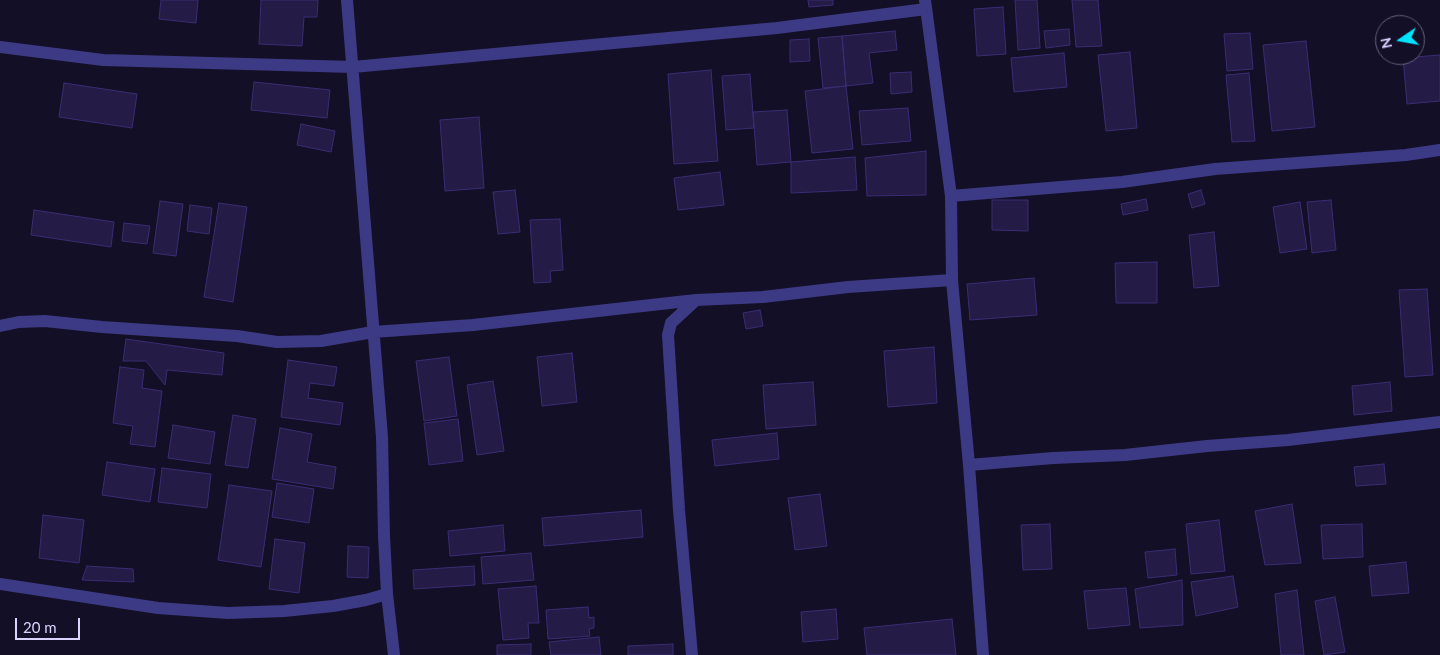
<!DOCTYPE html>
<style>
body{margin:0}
#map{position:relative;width:1440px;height:655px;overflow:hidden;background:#130f26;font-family:Lato,sans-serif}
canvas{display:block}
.north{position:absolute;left:1375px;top:15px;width:50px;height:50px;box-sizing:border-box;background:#130f26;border:1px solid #625e7d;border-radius:50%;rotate:258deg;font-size:14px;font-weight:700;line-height:20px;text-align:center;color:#d9d4ff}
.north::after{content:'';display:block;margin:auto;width:18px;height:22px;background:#00e5ff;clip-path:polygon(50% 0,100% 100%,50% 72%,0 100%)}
.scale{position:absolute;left:15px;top:618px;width:65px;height:22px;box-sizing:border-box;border:2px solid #d9d4ff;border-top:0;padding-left:6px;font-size:15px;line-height:18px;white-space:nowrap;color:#d9d4ff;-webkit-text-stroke:4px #130f26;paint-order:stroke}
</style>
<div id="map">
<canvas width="1440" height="655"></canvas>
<div class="north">N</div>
<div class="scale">20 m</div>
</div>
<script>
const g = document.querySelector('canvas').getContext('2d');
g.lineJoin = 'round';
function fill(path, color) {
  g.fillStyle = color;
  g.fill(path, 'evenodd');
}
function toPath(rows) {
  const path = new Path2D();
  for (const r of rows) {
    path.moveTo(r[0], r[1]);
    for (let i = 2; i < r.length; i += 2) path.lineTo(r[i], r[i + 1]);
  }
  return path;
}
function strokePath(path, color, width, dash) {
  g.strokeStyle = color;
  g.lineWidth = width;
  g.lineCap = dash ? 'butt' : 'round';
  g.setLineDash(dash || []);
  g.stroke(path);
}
const building = toPath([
 [161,0,198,0,196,23,159,19,161,0],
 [261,0,318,0,317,17,304,17,302,46,259,44,261,0],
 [808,0,833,0,833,5,809,7,808,0],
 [1015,0,1037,0,1040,48,1018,50,1015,0],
 [1072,0,1098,0,1102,46,1076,47,1072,0],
 [1003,7,1006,54,977,56,974,9,1003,7],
 [1069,29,1070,45,1046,48,1044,31,1069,29],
 [895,31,897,50,869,53,873,83,846,86,842,36,895,31],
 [1250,33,1253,69,1227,71,1224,34,1250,33],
 [842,36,846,86,823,88,818,38,842,36],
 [809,39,810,61,790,62,790,40,809,39],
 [1306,41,1315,127,1272,131,1263,45,1306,41],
 [1130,52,1137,128,1106,131,1098,55,1130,52],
 [1064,53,1067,87,1014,92,1011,58,1064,53],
 [1440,55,1440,101,1407,104,1403,58,1440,55],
 [711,70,718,161,674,164,668,74,711,70],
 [911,72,912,92,891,94,890,73,911,72],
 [1249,73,1255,141,1232,142,1226,75,1249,73],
 [750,74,754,128,726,130,722,76,750,74],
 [254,82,330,90,327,118,251,110,254,82],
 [64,83,137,94,132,128,59,117,64,83],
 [846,86,853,149,812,153,805,91,846,86],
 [908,108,911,141,862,145,859,111,908,108],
 [787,110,791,162,757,165,753,112,787,110],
 [479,117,484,188,445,191,440,120,479,117],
 [301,124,335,131,331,152,297,145,301,124],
 [926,151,926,195,867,196,865,158,926,151],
 [855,157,857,190,791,193,791,162,855,157],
 [720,172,724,205,678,210,674,178,720,172],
 [515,190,520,232,498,234,493,192,515,190],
 [1201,190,1205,204,1192,208,1188,194,1201,190],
 [1146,199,1148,210,1123,215,1121,204,1146,199],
 [992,200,1028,200,1028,231,992,230,992,200],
 [1331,200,1336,250,1312,253,1307,202,1331,200],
 [160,201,183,204,176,256,153,253,160,201],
 [1300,202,1307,249,1280,253,1273,207,1300,202],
 [219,203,247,207,233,302,204,297,219,203],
 [190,205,212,208,209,234,187,231,190,205],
 [34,210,114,222,111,247,31,235,34,210],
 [560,219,563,270,550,271,551,282,534,283,530,220,560,219],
 [124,223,150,226,147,244,122,241,124,223],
 [1214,232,1219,286,1194,288,1189,235,1214,232],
 [1157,262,1157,303,1116,303,1115,263,1157,262],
 [1034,278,1037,315,970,320,967,284,1034,278],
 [1427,289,1433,375,1405,377,1399,290,1427,289],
 [760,310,763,326,746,329,743,313,760,310],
 [126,339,224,353,222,375,167,370,165,385,146,361,123,361,126,339],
 [934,347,937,403,888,407,884,351,934,347],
 [572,353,577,402,542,406,537,357,572,353],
 [449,357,457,416,424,421,416,361,449,357],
 [288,360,337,367,334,386,310,383,308,398,343,403,340,425,281,417,288,360],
 [120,367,144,370,142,388,162,391,155,447,130,444,133,426,113,423,120,367],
 [493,381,504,451,477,455,467,385,493,381],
 [813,382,816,425,766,429,763,385,813,382],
 [1390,382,1392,411,1354,415,1352,386,1390,382],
 [233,415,256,419,248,468,225,465,233,415],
 [458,419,463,461,429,465,424,423,458,419],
 [173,425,215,432,210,464,168,458,173,425],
 [280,428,312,434,307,462,336,467,333,489,272,479,280,428],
 [777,433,779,459,715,466,712,440,777,433],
 [107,462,155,469,150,502,102,495,107,462],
 [1384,464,1386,484,1356,486,1354,467,1384,464],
 [162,468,211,474,207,508,158,502,162,468],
 [277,483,314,489,309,523,272,517,277,483],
 [229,485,272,491,261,567,218,560,229,485],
 [820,494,827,546,795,550,788,498,820,494],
 [1292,504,1301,563,1265,565,1255,511,1292,504],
 [641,510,643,537,544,546,542,518,641,510],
 [43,515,84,520,79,563,39,558,43,515],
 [1219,520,1225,571,1191,574,1186,524,1219,520],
 [1050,524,1052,569,1023,570,1021,525,1050,524],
 [1362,524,1363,557,1323,559,1321,525,1362,524],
 [503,525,505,551,450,556,448,531,503,525],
 [275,539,305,543,299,593,269,589,275,539],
 [348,546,369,547,368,578,347,577,348,546],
 [1175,549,1177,575,1148,578,1145,552,1175,549],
 [531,553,534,580,483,584,481,557,531,553],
 [1406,562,1409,593,1372,596,1369,566,1406,562],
 [87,566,133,569,134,582,82,580,87,566],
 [474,566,475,585,414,589,413,570,474,566],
 [1233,576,1238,607,1196,616,1191,582,1233,576],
 [1182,580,1183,625,1140,628,1135,589,1182,580],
 [536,586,539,623,528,623,529,638,503,640,498,589,536,586],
 [1126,588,1130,625,1088,629,1084,591,1126,588],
 [1297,590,1304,655,1281,655,1275,594,1297,590],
 [1335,597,1345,652,1324,655,1315,601,1335,597],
 [588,607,589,618,594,617,594,628,589,629,590,636,548,639,546,610,588,607],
 [836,609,838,639,803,642,801,612,836,609],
 [952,619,956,655,867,655,864,628,952,619],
 [599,637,601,655,551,655,549,642,599,637],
 [531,644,531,655,497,655,497,645,531,644],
 [673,644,673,655,628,655,628,646,673,644]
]);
const minor = toPath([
 [347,0,382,437,384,536,387,594,394,655],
 [925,0,951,196,952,280,969,465,983,655],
 [0,47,103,60,353,67,777,28,926,9],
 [951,196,1122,182,1215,169,1406,155,1440,150],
 [0,326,19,322,45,321,102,327,237,336,277,342,321,341,373,332,473,325,696,300,763,297,848,287,952,280],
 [969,465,1053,458,1125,455,1207,446,1288,440,1440,422],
 [0,584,158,608,228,613,284,611,333,606,366,600,387,594],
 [692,655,679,510,668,335,671,323,696,300]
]);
fill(building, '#241b47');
strokePath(building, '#3b2d73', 1);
strokePath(minor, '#3d3a85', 12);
</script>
